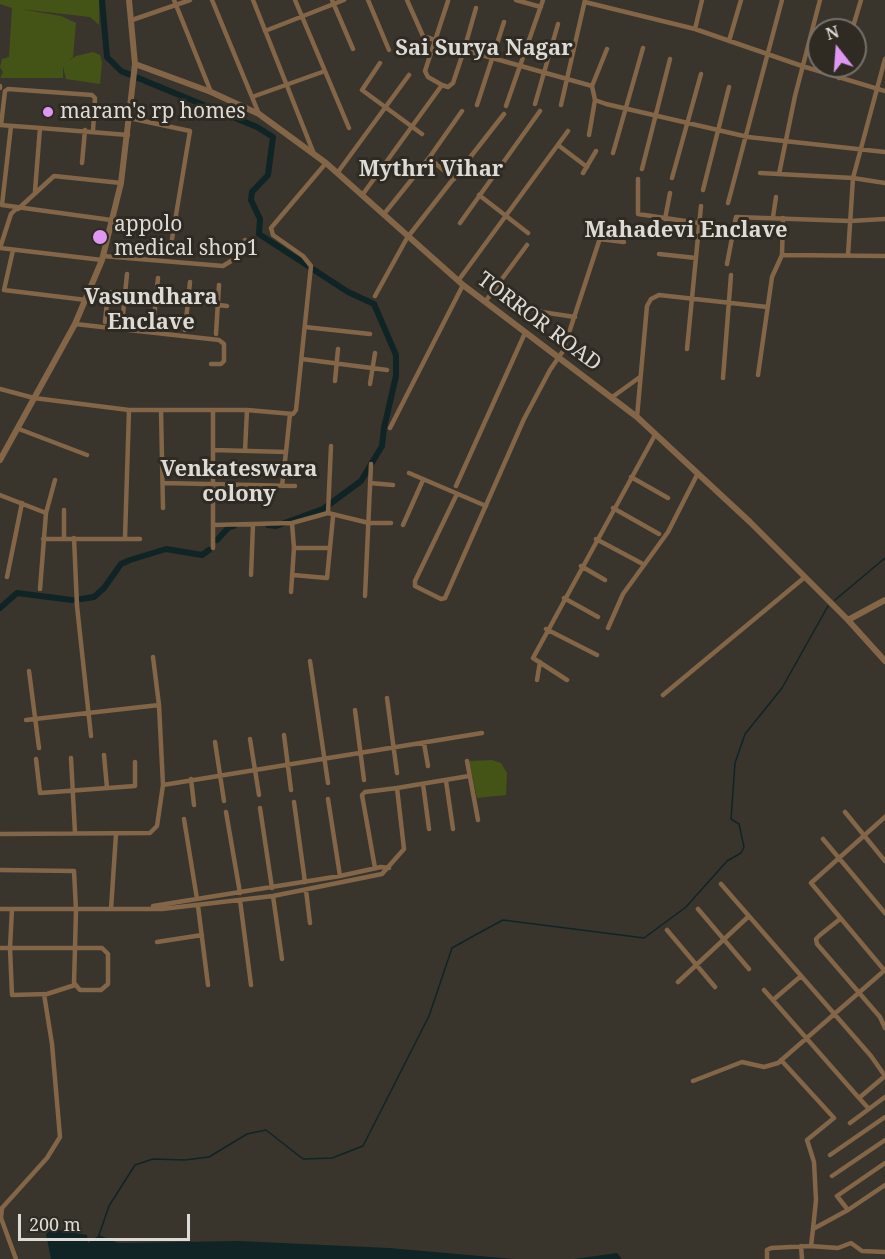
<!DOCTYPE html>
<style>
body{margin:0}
#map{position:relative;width:885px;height:1259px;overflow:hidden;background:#39352d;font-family:"Noto Serif",serif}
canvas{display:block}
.north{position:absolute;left:807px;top:18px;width:60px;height:60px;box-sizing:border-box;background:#2f2b23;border:2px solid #75716a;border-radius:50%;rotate:343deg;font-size:16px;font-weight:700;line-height:24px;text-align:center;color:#dddbd5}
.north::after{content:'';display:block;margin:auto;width:21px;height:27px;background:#de98f2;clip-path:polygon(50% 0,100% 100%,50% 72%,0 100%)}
.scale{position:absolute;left:18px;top:1214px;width:172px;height:27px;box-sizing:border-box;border:3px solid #dddbd5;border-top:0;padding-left:8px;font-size:18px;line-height:21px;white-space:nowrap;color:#dddbd5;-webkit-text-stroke:4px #2f2b23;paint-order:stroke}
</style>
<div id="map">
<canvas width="885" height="1259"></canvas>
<div class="north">N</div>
<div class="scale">200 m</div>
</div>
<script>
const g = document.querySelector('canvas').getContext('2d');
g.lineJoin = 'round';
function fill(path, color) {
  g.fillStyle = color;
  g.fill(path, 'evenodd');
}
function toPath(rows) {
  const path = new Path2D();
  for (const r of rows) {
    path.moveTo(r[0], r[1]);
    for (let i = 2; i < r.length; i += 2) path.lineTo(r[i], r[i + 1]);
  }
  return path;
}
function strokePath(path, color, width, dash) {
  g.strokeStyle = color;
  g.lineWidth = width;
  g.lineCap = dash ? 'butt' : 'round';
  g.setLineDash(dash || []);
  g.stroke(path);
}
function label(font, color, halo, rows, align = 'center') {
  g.font = font + ' "Noto Serif",serif';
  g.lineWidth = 6;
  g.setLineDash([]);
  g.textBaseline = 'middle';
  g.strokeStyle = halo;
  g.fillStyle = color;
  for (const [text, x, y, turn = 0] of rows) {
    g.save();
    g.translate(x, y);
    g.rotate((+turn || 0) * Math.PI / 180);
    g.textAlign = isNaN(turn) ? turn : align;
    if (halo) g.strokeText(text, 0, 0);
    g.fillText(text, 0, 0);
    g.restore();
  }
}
const green = toPath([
 [0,0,99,0,99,25,90,17,20,9,61,16,76,23,73,57,68,61,76,56,93,52,100,55,102,62,100,84,66,79,63,66,63,78,0,78,3,72,0,67,2,59,9,57,12,8,0,4],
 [492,760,501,763,507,773,506,795,477,798,469,761]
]);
const water = toPath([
 [52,1229,87,1235,88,1243,99,1235,118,1243,239,1241,389,1248,514,1259,51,1259,46,1234],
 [617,1253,622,1259,574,1259]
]);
const stream = toPath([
 [835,600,885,558],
 [99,1235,109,1206,135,1165,153,1159,185,1160,209,1157,247,1134,266,1130,303,1159,332,1158,363,1146,429,1016,452,948,477,934,503,920,644,938,686,907,727,861,741,853,744,847,739,824,731,819,735,763,745,734,782,688,828,606]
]);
const canal = toPath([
 [102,0,107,57,121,71,257,127,273,137,268,175,252,192,251,200,260,219,259,234,348,292,374,304,396,355,396,376,384,428,382,446,361,481,323,509,276,526,268,525],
 [217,540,229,527,234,526],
 [81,599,94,597,104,588,121,564,130,560,166,549,202,555,209,550],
 [0,608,17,593,72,600]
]);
const minor = toPath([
 [174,0,211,92],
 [212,0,259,114],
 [253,0,314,154],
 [295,0,349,128],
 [332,0,353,49],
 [368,0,389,50],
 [407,0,423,36,464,50,476,8],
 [516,0,541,7],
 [585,2,695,29,802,66,885,91],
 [132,20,190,0],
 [695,29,702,0],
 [852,30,861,0],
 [265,31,344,0],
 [729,41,741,0],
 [607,49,592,86,595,100,606,104,748,137,885,152],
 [380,63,362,90,422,134],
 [839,78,842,66],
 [442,85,428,77,425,71,448,1],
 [0,88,0,86],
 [252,97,325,71],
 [535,104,558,24],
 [477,105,504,22],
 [561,105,585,0],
 [506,106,543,0],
 [129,118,190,131,172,239],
 [0,125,40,128],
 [1,125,5,91,8,89,92,95,95,98,93,131],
 [11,126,2,205,111,220],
 [589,135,595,100],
 [558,145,587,167],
 [613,153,643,48],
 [429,158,454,179],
 [82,163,85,130],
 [642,169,670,59],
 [338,172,409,75],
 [583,173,596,151],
 [760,173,853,178,885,59],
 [779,174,795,96,820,0],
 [672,178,701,74],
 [638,179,638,214,732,228],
 [703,190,729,87],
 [35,191,40,128,128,135],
 [363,194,442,85,448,87,453,83,464,50,592,86],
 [479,195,528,233],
 [728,203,782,0],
 [18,209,54,176,121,183],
 [384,214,429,158,462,111],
 [773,217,776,197],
 [665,219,670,193],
 [460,223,540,111],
 [599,239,624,242],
 [0,248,102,260],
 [0,248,11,214,16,209],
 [13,250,4,290,86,300],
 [659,254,696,258],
 [782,255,885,256],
 [848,255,853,178,885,183],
 [103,256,223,266,236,258,245,240],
 [727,264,736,217,850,221,885,219],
 [458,281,568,131],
 [91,290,227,306],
 [375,296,407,238,504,114],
 [485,302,527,245],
 [535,311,575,317],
 [105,322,108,292],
 [75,324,219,340,224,344,224,361,221,364,211,364],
 [122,324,127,274],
 [305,327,370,334],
 [153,328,158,278],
 [185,330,190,282],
 [216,334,219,285],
 [687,349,701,206],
 [302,359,387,370],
 [758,375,772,277,782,255,783,218],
 [723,378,731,275],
 [335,381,338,349],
 [370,384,375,353],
 [0,389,34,398,129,410,247,410,293,414,296,410,311,266,303,256,273,235,271,228,326,163],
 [611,398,640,377],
 [161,410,163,508],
 [637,417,647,306,651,299,659,295,767,307],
 [390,428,463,285],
 [19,429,87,455],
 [213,450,286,452,282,486],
 [245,451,247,410],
 [286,452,290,414],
 [409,473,486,506],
 [631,477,668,498],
 [163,483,295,486],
 [370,483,393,485],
 [456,486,525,333],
 [457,494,415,581,415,586,441,599,445,598,524,419,550,370,563,351,604,226],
 [0,495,46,513],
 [613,508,659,534],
 [328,513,331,446],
 [213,525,292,523,328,513,369,523,391,523],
 [403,525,423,480],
 [64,538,64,510],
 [74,538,77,606,91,736],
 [125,538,129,410],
 [43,539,140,539],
 [596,539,641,563],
 [213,548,213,410],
 [294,548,330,548],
 [581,566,605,580],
 [251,575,253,525],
 [293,575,327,578,333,517],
 [7,577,22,503],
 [40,589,46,513,55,480],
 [291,592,294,548,292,523],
 [365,596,371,464],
 [564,598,598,617],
 [608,628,623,594,668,532,698,473],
 [546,629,597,655],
 [153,657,159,705,163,785],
 [310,661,328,783],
 [29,671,39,748],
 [537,680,540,662],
 [567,680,533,658,655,435],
 [663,695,805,577],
 [387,698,397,773],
 [355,710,364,780],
 [26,720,159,705],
 [284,735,291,790],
 [250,739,259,795],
 [215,742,224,801],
 [424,743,428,766],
 [104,755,107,788],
 [71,758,75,833],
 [36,759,40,793,135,786,135,762],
 [467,761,478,820],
 [191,779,194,805],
 [446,781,453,829],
 [423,784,429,829],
 [328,799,340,876],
 [294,802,305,882],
 [260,808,272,888],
 [226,812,240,893],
 [845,812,885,861],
 [885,817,811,883,885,971],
 [184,819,197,899],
 [0,834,150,833,157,826,163,785,482,733],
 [823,839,885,913],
 [375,868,362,795,365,792,397,788],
 [0,870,74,871,76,910,75,948,74,983,80,990,101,990,108,984,108,954,102,948,0,948],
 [721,884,871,1056,885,1076],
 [306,890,310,923],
 [273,896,282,959],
 [240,900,251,985],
 [153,906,340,876,381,867,389,868],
 [198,906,208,985],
 [0,909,162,909,273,896,382,874,404,849,397,788,469,776],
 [12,909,10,948,12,995,47,994,75,985],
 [111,909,116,834],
 [698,909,749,969],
 [840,919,820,935,816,939,817,944,880,1017,885,1028],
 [667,930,715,987],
 [157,942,202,935],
 [678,982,749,916],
 [764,990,859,1098],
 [773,1000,801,976],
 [781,1060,834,1118,807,1140,814,1162,816,1200,813,1229],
 [693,1081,742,1062,764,1067,778,1063,885,970],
 [869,1109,859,1098,885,1076],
 [850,1123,885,1097],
 [830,1155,885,1117],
 [832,1176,885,1140],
 [848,1210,837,1196,885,1163],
 [801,1246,802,1259],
 [811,1246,813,1229,848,1210,885,1185],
 [16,1259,1,1218,2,1208,47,1158,60,1137,52,1044,44,994],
 [767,1259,767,1250,771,1248,810,1246,838,1248,851,1243,862,1251,885,1252]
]);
const tertiary = toPath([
 [135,64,211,92,259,114,326,163,463,285,637,417,750,522,848,620,885,661],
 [0,460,75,324,102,260,121,183,135,64,129,0],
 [848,620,885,600]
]);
const markers = [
 [48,112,6,"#de98f2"],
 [100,237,8,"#de98f2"]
];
const poiNames = [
 ["maram's rp homes",60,112],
 ["appolo",114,225],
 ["medical shop1",114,249]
];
const streetNames = [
 ["TORROR ROAD",539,322,37]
];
const neighbourhoodNames = [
 ["Sai Surya Nagar",484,49],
 ["Mythri Vihar",431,170],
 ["Mahadevi Enclave",686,231],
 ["Vasundhara",151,298],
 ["Enclave",151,323],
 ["Venkateswara",239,470],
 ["colony",239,495]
];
fill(green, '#445416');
fill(water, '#102425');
strokePath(stream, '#102425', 1.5);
strokePath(canal, '#102425', 6);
strokePath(minor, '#836547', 4.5);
strokePath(tertiary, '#836547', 6);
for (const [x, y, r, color] of markers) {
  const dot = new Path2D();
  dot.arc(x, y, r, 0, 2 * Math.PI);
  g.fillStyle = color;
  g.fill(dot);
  strokePath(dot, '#2f2b23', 2);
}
label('21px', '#dddbd5', '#2f2b23', poiNames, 'left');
label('21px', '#dddbd5', '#2f2b23', streetNames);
label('bold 22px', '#dddbd5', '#2f2b23', neighbourhoodNames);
</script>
